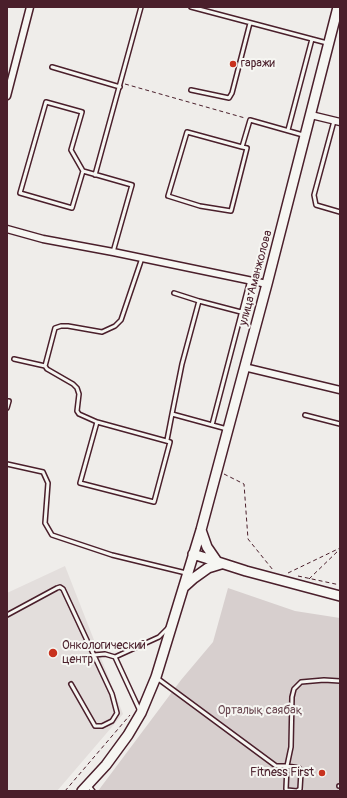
<!DOCTYPE html>
<meta charset="utf-8">
<style>
body{margin:0}
#map{position:relative;width:347px;height:798px;overflow:hidden;background:#efedea;font-family:Pangolin,sans-serif}
canvas{display:block}
.frame{position:absolute;inset:0;border:8px solid #4a1f2b;pointer-events:none}
</style>
<div id="map">
<canvas width="347" height="798"></canvas>
<div class="frame"></div>
</div>
<script>
const g = document.querySelector('canvas').getContext('2d');
g.lineJoin = 'round';
function fill(path, color) {
  g.fillStyle = color;
  g.fill(path, 'evenodd');
}
function toPath(rows) {
  const path = new Path2D();
  for (const r of rows) {
    path.moveTo(r[0], r[1]);
    for (let i = 2; i < r.length; i += 2) path.lineTo(r[i], r[i + 1]);
  }
  return path;
}
function strokePath(path, color, width, dash) {
  g.strokeStyle = color;
  g.lineWidth = width;
  g.lineCap = dash ? 'butt' : 'round';
  g.setLineDash(dash || []);
  g.stroke(path);
}
function label(font, color, halo, rows, align = 'center') {
  g.font = font + ' Pangolin,sans-serif';
  g.lineWidth = 4;
  g.setLineDash([]);
  g.textBaseline = 'middle';
  g.strokeStyle = halo;
  g.fillStyle = color;
  for (const [text, x, y, turn = 0] of rows) {
    g.save();
    g.translate(x, y);
    g.rotate((+turn || 0) * Math.PI / 180);
    g.textAlign = isNaN(turn) ? turn : align;
    if (halo) g.strokeText(text, 0, 0);
    g.fillText(text, 0, 0);
    g.restore();
  }
}
const built = toPath([
 [65,566,123,714,57,791,7,791,7,593]
]);
const green = toPath([
 [228,588,295,611,340,618,340,791,98,791,181,680,213,642]
]);
const path = toPath([
 [125,84,245,118],
 [224,474,244,484,248,539,273,570],
 [288,573,340,548],
 [298,576,340,585],
 [309,579,340,549],
 [65,791,130,715]
]);
const service = toPath([
 [191,7,327,43],
 [52,67,120,87],
 [191,90,229,98,232,93,250,23],
 [334,121,314,195,316,205,340,212],
 [288,130,312,39],
 [242,147,187,132,168,196,200,206,231,211,247,148,242,147,250,120,303,135],
 [83,171,72,208,20,193,46,102,82,112,71,150,83,171,132,185,113,252],
 [95,175,141,7],
 [174,293,199,301,241,312],
 [14,359,45,366],
 [7,401,9,401,7,408],
 [172,414,182,364,199,301],
 [305,415,340,424],
 [97,422,170,442,154,502,80,483,97,422],
 [97,422,79,414,77,411,79,394,77,388,73,384,47,369,45,366,55,328,61,326,68,326,102,332,115,326,121,320,142,258],
 [212,425,250,280],
 [167,440,172,414,227,429],
 [7,464,43,472,48,483,45,523,52,535,112,555,186,573],
 [7,615,57,588,60,587,63,589,112,694,117,713,112,721,102,726,95,726,71,684],
 [94,655,105,654,115,657],
 [157,678,276,766,287,766,291,747,292,697,294,689,301,682,324,680,340,681],
 [140,711,115,657,159,637,168,628],
 [287,766,299,768,301,772,300,789,297,791,287,790,286,789,287,766],
 [89,786,93,791],
 [339,786,340,786]
]);
const minor = toPath([
 [7,96,30,7],
 [311,115,340,122],
 [7,229,43,239,113,252,267,284],
 [244,367,340,390]
]);
const secondary = toPath([
 [201,530,207,547,218,563],
 [193,554,246,571,340,596],
 [184,587,194,578,208,568,221,564],
 [82,791,106,765,128,735,141,713,156,677,201,530,267,284,338,7]
]);
const markers = [
 [233,64,4,"#c8321e"],
 [53,653,5,"#c8321e"],
 [322,773,4,"#c8321e"]
];
const poiNames = [
 ["гаражи",241,64],
 ["Онкологический",62,646],
 ["центр",62,660],
 ["Fitness First",314,773,"right"]
];
const streetNames = [
 ["улица Аманжолова",256,278,-75]
];
const parkNames = [
 ["Орталық саябақ",260,711]
];
fill(built, '#e3dedc');
fill(green, '#d7cfce');
strokePath(service, '#4a1f2b', 6);
strokePath(minor, '#4a1f2b', 9);
strokePath(secondary, '#4a1f2b', 12);
strokePath(path, '#4a1f2b', 1, [4, 3]);
strokePath(service, '#f6f6f2', 3);
strokePath(minor, '#f6f6f2', 6);
strokePath(secondary, '#f6f6f2', 9);
for (const [x, y, r, color] of markers) {
  const dot = new Path2D();
  dot.arc(x, y, r, 0, 2 * Math.PI);
  g.fillStyle = color;
  g.fill(dot);
  strokePath(dot, '#f6f6f2', 1.5);
}
label('12px', '#4a1f2b', '#f6f6f2', poiNames, 'left');
label('12px', '#4a1f2b', '#f6f6f2', streetNames);
label('12px', '#6d4b54', '#f6f6f2', parkNames);
</script>
